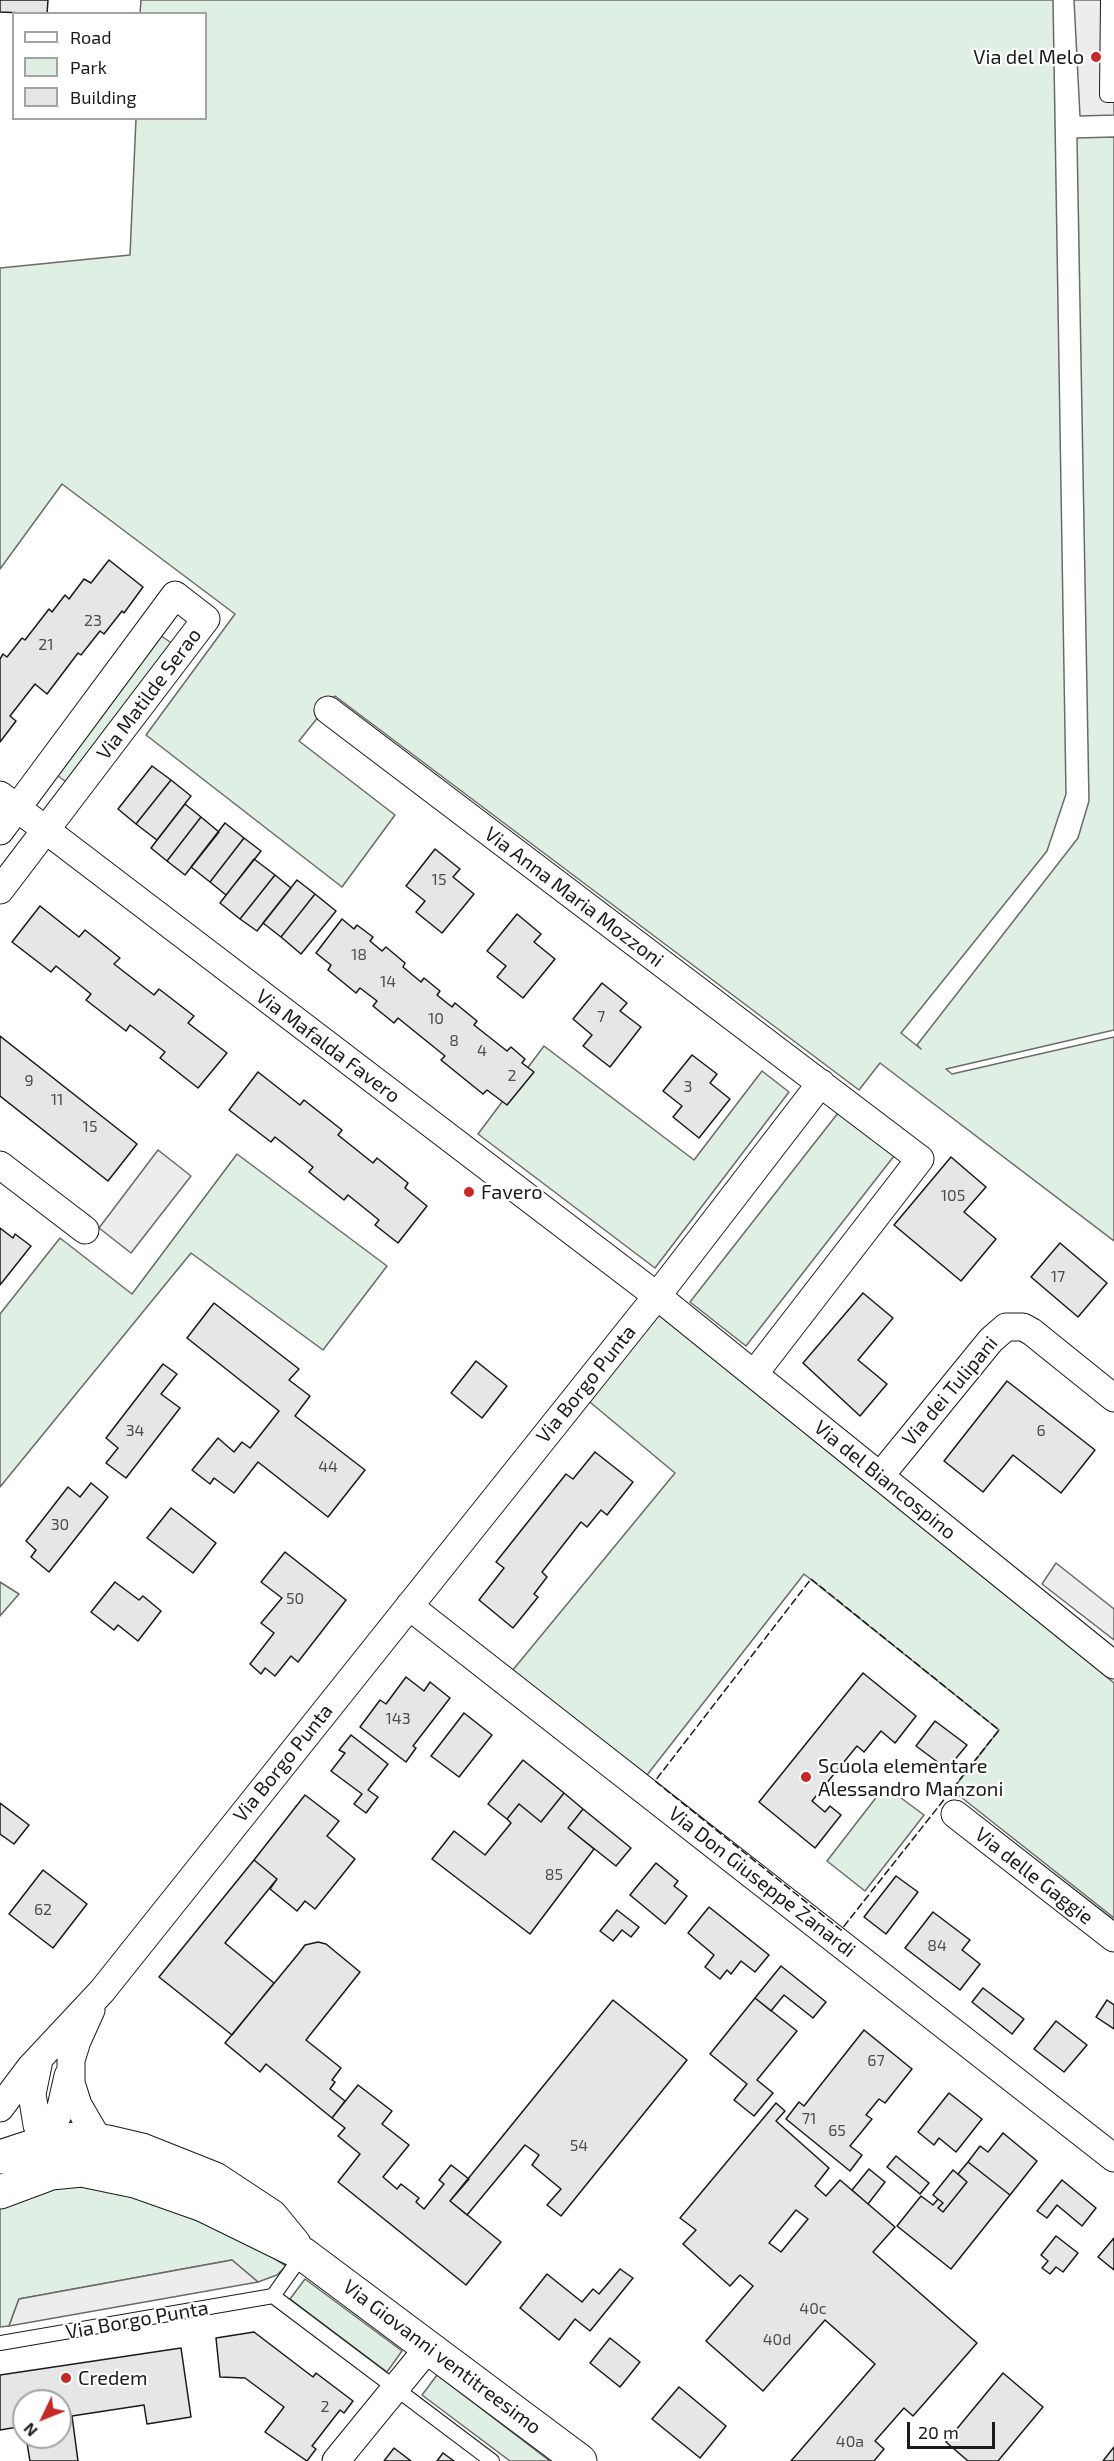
<!DOCTYPE html>
<style>
body{margin:0}
#map{position:relative;width:1114px;height:2461px;overflow:hidden;background:#fff;font-family:"Exo 2",sans-serif}
canvas{display:block}
.legend{position:absolute;left:12px;top:12px;width:195px;height:108px;box-sizing:border-box;background:#fff;border:2px solid #a3a3a3;margin:0;padding:8px 10px;list-style:none;font-size:18px;color:#1a1a1a}
.legend li{display:flex;align-items:center;gap:12px;height:30px}
.legend b{width:30px;border:2px solid #a3a3a3}
.north{position:absolute;left:12px;top:2389px;width:60px;height:60px;box-sizing:border-box;background:#fff;border:2px solid #a3a3a3;border-radius:50%;rotate:227deg;font-size:16px;font-weight:700;line-height:24px;text-align:center;color:#1a1a1a}
.north::after{content:'';display:block;margin:auto;width:21px;height:27px;background:#c62828;clip-path:polygon(50% 0,100% 100%,50% 72%,0 100%)}
.scale{position:absolute;left:907px;top:2422px;width:88px;height:27px;box-sizing:border-box;border:3px solid #1a1a1a;border-top:0;padding-left:8px;font-size:18px;line-height:21px;white-space:nowrap;color:#1a1a1a;-webkit-text-stroke:4px #fff;paint-order:stroke}
</style>
<div id="map">
<canvas width="1114" height="2461"></canvas>
<ul class="legend">
<li><b style="height:8px;background:#fff"></b>Road</li>
<li><b style="height:16px;background:#e0efe3"></b>Park</li>
<li><b style="height:16px;background:#e6e6e6"></b>Building</li>
</ul>
<div class="north">N</div>
<div class="scale">20 m</div>
</div>
<script>
const g = document.querySelector('canvas').getContext('2d');
g.lineJoin = 'round';
function fill(path, color) {
  g.fillStyle = color;
  g.fill(path, 'evenodd');
}
function toPath(rows) {
  const path = new Path2D();
  for (const r of rows) {
    path.moveTo(r[0], r[1]);
    for (let i = 2; i < r.length; i += 2) path.lineTo(r[i], r[i + 1]);
  }
  return path;
}
function strokePath(path, color, width, dash) {
  g.strokeStyle = color;
  g.lineWidth = width;
  g.lineCap = dash ? 'butt' : 'round';
  g.setLineDash(dash || []);
  g.stroke(path);
}
function label(font, color, halo, rows, align = 'center') {
  g.font = font + ' "Exo 2",sans-serif';
  g.lineWidth = 4.5;
  g.setLineDash([]);
  g.textBaseline = 'middle';
  g.strokeStyle = halo;
  g.fillStyle = color;
  for (const [text, x, y, turn = 0] of rows) {
    g.save();
    g.translate(x, y);
    g.rotate((+turn || 0) * Math.PI / 180);
    g.textAlign = isNaN(turn) ? turn : align;
    if (halo) g.strokeText(text, 0, 0);
    g.fillText(text, 0, 0);
    g.restore();
  }
}
const green = toPath([
 [141,0,1053,0,1066,794,1047,851,901,1033,921,1049,917,1045,1078,838,1089,801,1077,138,1114,137,1114,1030,946,1069,952,1074,1114,1037,1114,1241,880,1063,859,1090,335,696,299,741,395,815,342,887,146,735,235,614,62,484,0,569,0,268,130,255,136,119,206,118,206,14,140,13,141,0],
 [157,633,173,644,69,784,54,773,157,633],
 [544,1046,694,1160,762,1071,789,1092,655,1268,478,1134,544,1046],
 [838,1113,894,1156,746,1346,690,1302,838,1113],
 [237,1154,387,1266,323,1350,191,1253,0,1487,0,1314,60,1238,132,1294,237,1154],
 [655,1312,1114,1683,1114,1918,952,1790,999,1730,804,1574,647,1775,512,1671,675,1473,585,1398,655,1312],
 [0,1582,19,1594,0,1616,0,1582],
 [885,1786,924,1815,865,1891,827,1861,885,1786],
 [79,2184,120,2188,251,2243,286,2266,277,2275,258,2282,232,2260,19,2299,9,2326,0,2327,0,2207,39,2191,79,2184],
 [305,2279,402,2351,387,2372,290,2299,305,2279],
 [437,2375,550,2461,510,2461,422,2395,437,2375]
]);
const parking = toPath([
 [1074,0,1114,0,1114,115,1080,116,1074,0],
 [158,1150,191,1176,131,1253,99,1228,158,1150],
 [1056,1563,1114,1609,1114,1640,1042,1584,1056,1563],
 [232,2260,258,2282,9,2326,19,2299,232,2260]
]);
const building = toPath([
 [0,0,48,0,47,14,0,12,0,0],
 [109,560,143,587,124,613,122,611,104,634,100,631,81,655,78,653,47,694,35,684,10,716,16,721,0,742,0,659,3,654,7,657,22,638,25,640,49,609,52,612,65,595,69,599,84,579,91,583,109,560],
 [152,766,171,780,136,824,118,809,152,766],
 [171,780,191,796,157,840,136,824,171,780],
 [185,804,201,817,167,861,151,848,185,804],
 [201,817,219,832,185,875,167,861,201,817],
 [225,823,244,838,210,882,191,867,225,823],
 [244,838,261,851,226,895,210,882,244,838],
 [435,849,460,869,453,877,474,894,442,933,416,912,425,901,406,886,435,849],
 [254,859,275,875,240,919,220,903,254,859],
 [275,875,291,888,257,931,240,919,275,875],
 [297,880,315,894,281,937,263,923,297,880],
 [315,894,336,911,301,954,281,937,315,894],
 [40,906,79,937,85,930,120,958,114,964,154,995,159,989,194,1016,188,1023,227,1053,198,1088,160,1058,165,1052,130,1025,126,1031,86,1000,91,994,56,966,51,972,12,942,40,906],
 [517,914,541,934,534,942,555,959,523,998,497,977,506,966,487,951,517,914],
 [342,919,354,929,357,925,373,937,370,941,382,951,386,947,405,963,403,967,421,982,424,978,440,991,437,995,452,1007,455,1003,477,1021,474,1025,507,1051,511,1047,525,1059,522,1063,534,1072,507,1105,487,1090,483,1094,441,1060,445,1056,398,1018,394,1023,373,1006,377,1001,360,988,356,993,328,970,331,965,316,953,342,919],
 [602,983,627,1003,620,1011,641,1027,610,1067,583,1046,592,1035,573,1019,602,983],
 [0,1036,137,1144,108,1181,0,1096,0,1036],
 [692,1055,717,1074,710,1083,730,1099,699,1138,673,1117,682,1106,663,1091,692,1055],
 [258,1072,300,1105,304,1100,342,1130,338,1135,373,1163,377,1158,408,1183,405,1188,427,1206,398,1243,375,1225,379,1220,348,1195,344,1200,309,1172,313,1167,275,1137,271,1142,229,1110,258,1072],
 [951,1157,986,1187,964,1212,996,1239,961,1281,894,1225,951,1157],
 [0,1228,13,1238,15,1234,31,1246,0,1285,0,1228],
 [1060,1243,1107,1283,1078,1317,1031,1277,1060,1243],
 [863,1293,893,1318,858,1360,887,1384,860,1416,803,1363,863,1293],
 [214,1303,299,1369,289,1380,310,1396,295,1416,365,1470,328,1517,258,1462,234,1493,214,1478,210,1484,192,1470,218,1438,234,1452,242,1442,250,1448,279,1411,187,1338,214,1303],
 [476,1361,507,1386,482,1418,451,1393,476,1361],
 [163,1364,177,1374,161,1394,180,1408,126,1478,106,1463,118,1448,106,1438,163,1364],
 [1007,1381,1095,1450,1061,1493,1013,1455,983,1492,944,1461,1007,1381],
 [595,1452,633,1482,607,1515,601,1510,587,1527,581,1522,542,1572,547,1577,534,1594,538,1597,513,1628,479,1600,504,1568,496,1562,566,1474,573,1479,595,1452],
 [91,1483,108,1497,49,1572,31,1557,36,1550,26,1541,68,1487,80,1497,91,1483],
 [171,1508,216,1543,193,1573,147,1538,171,1508],
 [285,1552,346,1600,298,1662,291,1656,275,1676,265,1668,261,1674,250,1664,274,1633,261,1623,282,1598,261,1582,285,1552],
 [115,1582,139,1600,143,1596,161,1611,138,1641,118,1625,114,1630,91,1612,115,1582],
 [863,1673,916,1716,895,1743,881,1731,864,1752,857,1746,812,1801,825,1812,830,1806,841,1815,815,1848,759,1802,863,1673],
 [406,1677,424,1691,430,1682,450,1698,413,1746,416,1748,406,1762,360,1727,380,1700,386,1704,406,1677],
 [464,1713,492,1735,459,1777,431,1756,464,1713],
 [935,1721,967,1745,947,1769,916,1746,935,1721],
 [351,1735,388,1764,368,1790,378,1797,366,1813,354,1804,362,1794,331,1771,345,1753,339,1750,351,1735],
 [523,1760,564,1793,541,1822,519,1804,507,1819,488,1804,523,1760],
 [564,1793,583,1809,568,1828,594,1849,530,1934,432,1859,454,1831,485,1855,511,1823,507,1819,519,1804,541,1822,564,1793],
 [305,1795,339,1821,327,1836,355,1859,315,1909,305,1901,297,1911,270,1889,277,1879,254,1860,305,1795],
 [0,1803,29,1825,14,1844,0,1834,0,1803],
 [583,1809,631,1848,616,1866,568,1828,583,1809],
 [254,1860,277,1879,225,1943,274,1983,232,2035,159,1977,254,1860],
 [656,1863,678,1881,674,1886,687,1896,665,1924,630,1895,656,1863],
 [43,1870,87,1904,53,1948,9,1914,43,1870],
 [896,1876,918,1892,886,1934,864,1917,896,1876],
 [709,1907,769,1955,755,1972,741,1961,731,1974,727,1970,720,1979,705,1967,714,1955,688,1933,709,1907],
 [617,1910,639,1927,631,1937,622,1930,613,1941,600,1931,617,1910],
 [933,1912,970,1940,962,1950,980,1964,960,1990,905,1948,933,1912],
 [318,1942,326,1944,360,1972,306,2040,341,2068,332,2080,335,2082,330,2089,345,2101,332,2118,266,2064,260,2072,225,2043,299,1953,305,1945,318,1942],
 [781,1966,826,2002,813,2018,784,1995,771,2011,755,1998,781,1966],
 [983,1988,1024,2019,1012,2034,972,2002,983,1988],
 [755,1998,797,2031,757,2080,773,2093,754,2116,734,2100,747,2084,710,2054,755,1998],
 [613,2000,687,2060,561,2216,547,2205,561,2189,532,2165,539,2155,525,2145,467,2215,450,2201,613,2000],
 [1107,2000,1114,2005,1114,2029,1096,2017,1107,2000],
 [1056,2021,1087,2045,1064,2072,1034,2049,1056,2021],
 [864,2030,912,2069,885,2103,879,2099,866,2115,872,2119,850,2146,862,2155,850,2171,786,2119,799,2102,804,2106,864,2030],
 [358,2085,392,2111,382,2124,409,2145,383,2177,397,2189,401,2184,419,2198,416,2202,424,2209,444,2184,439,2180,451,2165,469,2179,450,2201,501,2242,466,2285,338,2182,360,2154,338,2136,345,2128,332,2118,358,2085],
 [949,2093,982,2119,956,2152,939,2138,934,2145,918,2132,949,2093],
 [776,2103,785,2111,776,2121,829,2168,815,2186,826,2196,840,2180,895,2227,873,2252,977,2343,913,2416,904,2408,875,2441,884,2449,874,2461,791,2461,875,2364,825,2320,763,2391,706,2341,753,2286,740,2275,730,2286,683,2244,696,2230,680,2218,776,2103],
 [796,2210,808,2219,781,2252,769,2243,796,2210],
 [1003,2133,1037,2161,1010,2195,968,2162,980,2146,988,2152,1003,2133],
 [896,2156,929,2183,920,2194,887,2167,896,2156],
 [968,2162,1010,2195,951,2269,897,2226,921,2196,933,2205,938,2199,943,2203,938,2208,943,2212,967,2182,958,2174,968,2162],
 [869,2169,885,2182,868,2204,852,2190,869,2169],
 [953,2170,967,2182,943,2212,938,2208,943,2203,933,2195,953,2170],
 [1062,2180,1096,2208,1082,2226,1057,2205,1047,2218,1037,2211,1062,2180],
 [1056,2236,1078,2253,1063,2272,1056,2267,1050,2274,1042,2268,1048,2261,1041,2255,1056,2236],
 [1114,2238,1114,2270,1098,2257,1114,2238],
 [620,2269,633,2278,590,2331,575,2319,559,2340,520,2308,547,2274,582,2302,593,2289,599,2294,620,2269],
 [254,2332,313,2377,316,2373,353,2401,344,2413,340,2410,312,2446,316,2449,307,2461,265,2432,284,2407,245,2378,220,2377,216,2338,254,2332],
 [610,2338,640,2362,620,2387,590,2363,610,2338],
 [181,2348,191,2417,147,2424,144,2405,72,2416,78,2461,30,2461,26,2437,60,2437,60,2401,24,2401,24,2426,0,2430,0,2375,181,2348],
 [1003,2373,1043,2407,998,2461,968,2461,946,2442,1003,2373],
 [679,2387,726,2426,700,2458,652,2419,679,2387],
 [1114,2447,1114,2461,1103,2461,1114,2447],
 [394,2448,411,2461,384,2461,394,2448],
 [443,2453,454,2461,437,2461,443,2453]
]);
const lane = toPath([
 [1108,0,1107,95,1114,95],
 [273,2296,492,2461],
 [273,2296,303,2254],
 [0,2343,273,2296]
]);
const street = toPath([
 [328,710,920,1159,754,1374],
 [0,795,657,1296,1114,1665],
 [0,831,175,595,206,619,0,890],
 [0,1165,85,1230],
 [880,1476,991,1340,1006,1327,1023,1327,1032,1332,1114,1398],
 [409,1606,1114,2158],
 [955,1814,1114,1938],
 [91,2010,77,2041,71,2060,71,2083,78,2105,99,2141],
 [39,2060,32,2094,37,2125,46,2142],
 [0,2108,30,2068,102,1991,657,1296,821,1083],
 [46,2142,61,2107,68,2076],
 [336,2461,429,2347]
]);
const secondary = toPath([
 [0,2157,46,2142,76,2139,108,2142,142,2150,215,2179,271,2216,294,2244],
 [0,2192,51,2173,82,2170,135,2181,203,2205,303,2254,580,2461]
]);
const fence = toPath([
 [811,1579,999,1730,841,1930,655,1781,811,1579]
]);
const markers = [
 [1096,57,6,"#c62828"],
 [469,1192,6,"#c62828"],
 [806,1777,6,"#c62828"],
 [66,2378,6,"#c62828"]
];
const numberNames = [
 ["23",93,621],
 ["21",46,645],
 ["15",439,880],
 ["18",359,955],
 ["14",388,982],
 ["7",601,1017],
 ["10",436,1019],
 ["8",454,1041],
 ["4",482,1051],
 ["2",512,1076],
 ["9",29,1081],
 ["3",688,1087],
 ["11",57,1100],
 ["15",90,1127],
 ["105",953,1196],
 ["17",1058,1277],
 ["34",135,1431],
 ["6",1041,1431],
 ["44",328,1467],
 ["30",60,1525],
 ["50",295,1599],
 ["143",398,1719],
 ["85",554,1875],
 ["62",43,1910],
 ["84",937,1946],
 ["67",876,2061],
 ["71",809,2119],
 ["65",837,2131],
 ["54",579,2146],
 ["40c",813,2309],
 ["40d",777,2340],
 ["2",325,2407],
 ["40a",850,2442]
];
const poiNames = [
 ["Via del Melo",1084,57,"right"],
 ["Favero",481,1192],
 ["Scuola elementare",818,1766],
 ["Alessandro Manzoni",818,1789],
 ["Credem",78,2378]
];
const streetNames = [
 ["Via Matilde Serao",149,694,-53],
 ["Via Anna Maria Mozzoni",574,897,37],
 ["Via Mafalda Favero",328,1046,37],
 ["Via Borgo Punta",586,1384,-51],
 ["Via dei Tulipani",950,1391,-50],
 ["Via del Biancospino",885,1480,39],
 ["Via Borgo Punta",283,1763,-51],
 ["Via delle Gaggie",1034,1876,38],
 ["Via Don Giuseppe Zanardi",762,1882,38],
 ["Via Borgo Punta",137,2320,-10],
 ["Via Giovanni ventitreesimo",442,2357,37]
];
fill(green, '#e0efe3');
strokePath(green, '#6a6a6a', 1.5);
fill(parking, '#ededed');
strokePath(parking, '#6a6a6a', 1.5);
fill(building, '#e6e6e6');
strokePath(building, '#1a1a1a', 1.5);
strokePath(lane, '#1a1a1a', 16);
strokePath(street, '#1a1a1a', 29);
strokePath(secondary, '#1a1a1a', 35);
strokePath(lane, '#fff', 14);
strokePath(street, '#fff', 27);
strokePath(secondary, '#fff', 33);
strokePath(fence, '#1a1a1a', 1.5, [8, 3]);
for (const [x, y, r, color] of markers) {
  const dot = new Path2D();
  dot.arc(x, y, r, 0, 2 * Math.PI);
  g.fillStyle = color;
  g.fill(dot);
  strokePath(dot, '#fff', 2);
}
label('16px', '#4d4d4d', null, numberNames);
label('20px', '#1a1a1a', '#fff', poiNames, 'left');
label('20px', '#1a1a1a', '#fff', streetNames);
</script>
